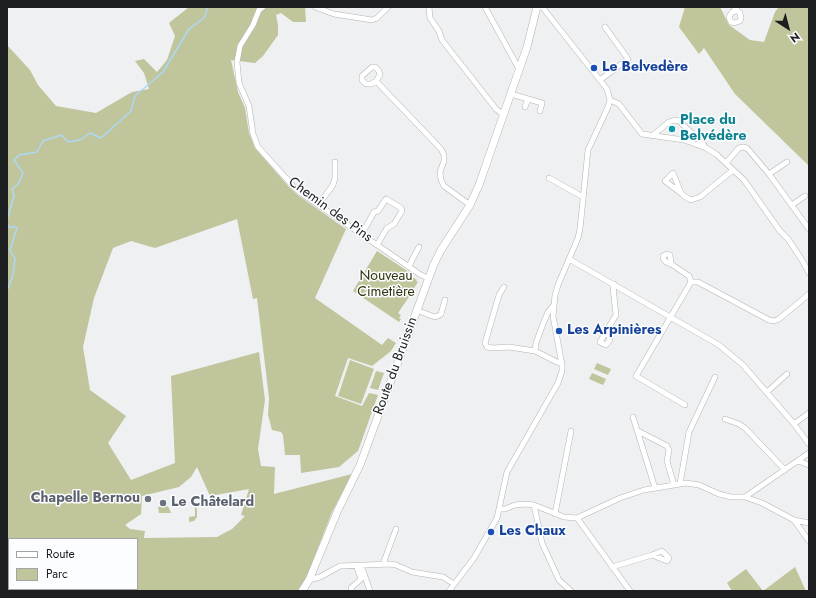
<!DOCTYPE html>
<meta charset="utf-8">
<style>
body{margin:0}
#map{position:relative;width:816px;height:598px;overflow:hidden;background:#eef0f2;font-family:Jost,sans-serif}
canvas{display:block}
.frame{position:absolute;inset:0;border:8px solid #1d1e1f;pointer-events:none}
.legend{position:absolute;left:8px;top:538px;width:130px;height:52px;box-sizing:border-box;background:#fcfdff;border:1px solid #a3a4a5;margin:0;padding:5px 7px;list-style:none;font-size:12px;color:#1d1e1f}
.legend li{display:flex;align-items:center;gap:8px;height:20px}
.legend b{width:20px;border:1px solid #a3a4a5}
.north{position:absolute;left:768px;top:8px;width:40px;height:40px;-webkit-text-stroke:3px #fcfdff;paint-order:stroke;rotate:144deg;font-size:11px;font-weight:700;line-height:16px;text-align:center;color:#1d1e1f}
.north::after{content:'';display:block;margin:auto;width:14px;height:18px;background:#1d1e1f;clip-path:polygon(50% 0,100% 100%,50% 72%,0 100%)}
</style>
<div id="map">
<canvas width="816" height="598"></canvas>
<div class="frame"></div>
<ul class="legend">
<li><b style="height:5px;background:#fff"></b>Route</li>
<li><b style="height:11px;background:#c0c59b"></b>Parc</li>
</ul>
<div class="north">N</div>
</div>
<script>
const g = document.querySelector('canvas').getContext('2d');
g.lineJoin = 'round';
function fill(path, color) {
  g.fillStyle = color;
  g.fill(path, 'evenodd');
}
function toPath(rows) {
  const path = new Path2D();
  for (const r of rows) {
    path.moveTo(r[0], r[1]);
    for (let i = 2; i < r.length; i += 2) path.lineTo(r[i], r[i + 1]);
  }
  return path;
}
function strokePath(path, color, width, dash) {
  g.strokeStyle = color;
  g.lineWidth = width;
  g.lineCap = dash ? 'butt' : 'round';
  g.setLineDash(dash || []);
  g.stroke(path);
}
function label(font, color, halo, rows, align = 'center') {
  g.font = font + ' Jost,sans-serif';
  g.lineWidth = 3;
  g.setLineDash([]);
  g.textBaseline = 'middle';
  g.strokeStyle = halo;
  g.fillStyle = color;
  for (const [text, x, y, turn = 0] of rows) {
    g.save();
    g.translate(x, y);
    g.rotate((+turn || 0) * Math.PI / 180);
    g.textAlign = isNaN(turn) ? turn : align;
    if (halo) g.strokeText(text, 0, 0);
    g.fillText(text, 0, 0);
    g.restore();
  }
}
const green = toPath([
 [189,7,305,7,306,22,293,22,281,13,276,15,278,25,278,35,263,56,255,63,231,60,238,92,245,108,249,133,255,148,289,187,299,196,346,229,315,298,382,345,388,338,396,343,391,351,372,366,348,358,335,396,362,406,369,393,378,395,358,451,339,467,301,473,300,455,285,455,283,435,281,432,272,430,268,415,269,398,257,298,253,299,237,219,155,248,131,241,113,248,94,298,83,347,90,390,126,416,108,443,131,480,175,463,171,376,259,352,265,400,258,449,261,466,275,467,274,494,352,474,332,512,305,581,298,591,59,591,59,589,137,589,137,539,9,539,9,589,21,589,18,591,7,591,7,45,30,70,38,85,56,106,96,113,132,92,149,89,144,73,135,61,144,59,157,72,167,60,175,36,169,23],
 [197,467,210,496,249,489,241,515,245,516,232,529,217,537,144,538,145,531,130,529,125,525,141,514,142,496,179,487,191,477],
 [685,7,720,7,729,25,750,40,764,42,775,12,779,7,809,7,809,166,735,94,704,48,699,54,679,27],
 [377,251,409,272,411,276,417,280,416,281,418,282,412,291,414,293,412,295,411,294,398,313,401,315,399,318,401,319,399,322,353,291],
 [350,360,374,369,361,404,338,396],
 [597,363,611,369,608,375,594,369],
 [376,371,384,373,378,390,370,388],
 [592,373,606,379,603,385,589,379],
 [166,505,169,508,171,513,159,513,158,507],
 [195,506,197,509,197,517,194,521,189,522,189,517,195,516],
 [795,567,806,591,732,591,727,583,746,569,763,591]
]);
const stream = toPath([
 [7,220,14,196,12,189,18,184,23,173,14,160,19,155,37,152,43,141,61,135,68,142,80,140,90,133,101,138,131,111,135,96,163,72,189,29,204,18,208,7],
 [7,223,9,227,12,228,14,226,17,228,10,250,15,259,13,275,7,291]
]);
const street = toPath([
 [263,7,259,10,253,25,240,46,237,62,239,83,249,106,253,134,258,147,293,186,301,193,421,275,428,278],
 [315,7,334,14,372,20,377,18,388,7],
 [429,7,430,18,439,31,442,40,496,109,504,115],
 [485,7,519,69],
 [734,7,740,13,741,18,740,21,734,23,731,22,729,17,732,12,736,11],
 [600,80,628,59,605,27],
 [376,81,380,75,379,71,375,67,372,67,362,76,362,80,366,84,371,84,376,81,441,149,444,155,444,161,440,172,441,180,444,186,470,205],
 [511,94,528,99,525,107],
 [528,99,542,103,540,111],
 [610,100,619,104,642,134,684,140,706,148,716,154,744,180,780,231,788,239,802,260,809,273],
 [652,136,669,122,675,120,679,121,704,145],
 [726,163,739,148,743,147,747,148,769,174,809,229],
 [769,174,787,162],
 [549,178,583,197],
 [681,193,673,173,665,181,681,193,684,196,689,199,691,200,700,197,733,170],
 [319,204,333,185,335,178,335,162],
 [792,205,805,196],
 [362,234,374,212,378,211,386,199,401,208,402,211,394,224,387,228,377,245],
 [569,259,719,345,743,365,794,424,809,444],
 [671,264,666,262,663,258,663,256,667,254,670,255,671,264,689,276,691,282],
 [409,266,419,247],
 [504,287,499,295,485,343,487,347,493,348,509,347,535,351],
 [553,306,548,312,543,324,536,343,535,351,557,362,561,363],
 [416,310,435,317,438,316,441,314,445,300],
 [607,330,610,340,606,345,600,342,616,315,613,287,614,284],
 [767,392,787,374],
 [685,405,636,376,691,282,698,282,769,320,774,321,779,319,809,294],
 [633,417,655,488],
 [725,419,739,424,745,428,785,470],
 [794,424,809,413],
 [638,431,667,446,669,450,667,461,674,485],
 [798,461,809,465],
 [680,484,689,432,715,377],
 [745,497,762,503,794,520,809,523],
 [534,505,542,543,559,580,571,591],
 [500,509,505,509,515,505,525,504,534,505,564,517,577,518,620,498,644,490,686,483,699,485,719,494,731,497,745,497,809,453],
 [555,514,571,431],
 [577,518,630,591],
 [794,520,809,541],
 [383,564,396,529],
 [361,565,370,591],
 [612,567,652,555,667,561,669,558,662,551,652,555],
 [309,580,320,577,340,566,391,564,396,565,412,572,443,577,454,584],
 [352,591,351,588,361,579,356,565],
 [449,591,474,558,497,518,507,472,558,383,562,371,562,365,553,316,555,295,558,285,578,238,580,229,588,150,608,107,610,100,607,89,543,8,541,7]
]);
const secondary = toPath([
 [302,591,309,580,338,510,360,465,434,264,441,250,470,205,479,185,527,47,537,7]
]);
const markers = [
 [594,68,4,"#1a4fb4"],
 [672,129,4,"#0f9aa8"],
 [559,331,4,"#1a4fb4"],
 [148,499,4,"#6b7280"],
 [163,503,4,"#6b7280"],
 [491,532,4,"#1a4fb4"]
];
const transitNames = [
 ["Le Belvedère",602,68],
 ["Les Arpinières",567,331],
 ["Les Chaux",499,532]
];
const cultureNames = [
 ["Place du",680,121],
 ["Belvédère",680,137]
];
const streetNames = [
 ["Chemin des Pins",330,210,36],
 ["Route du Bruissin",396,366,-70]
];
const parkNames = [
 ["Nouveau",386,277],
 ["Cimetière",386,293]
];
const worshipNames = [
 ["Chapelle Bernou",140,499],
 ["Le Châtelard",171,503,"left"]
];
fill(green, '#c0c59b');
strokePath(stream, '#add9f8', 1.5);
strokePath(street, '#b2b3b5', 6);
strokePath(secondary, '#b2b3b5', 8);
strokePath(street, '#fff', 5);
strokePath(secondary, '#fff', 7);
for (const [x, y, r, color] of markers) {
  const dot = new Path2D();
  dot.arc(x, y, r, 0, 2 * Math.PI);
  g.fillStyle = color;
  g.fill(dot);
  strokePath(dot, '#fcfdff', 1.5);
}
label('bold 14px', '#164399', '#fcfdff', transitNames, 'left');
label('bold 14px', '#0d838f', '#fcfdff', cultureNames, 'left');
label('14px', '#1d1e1f', '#fcfdff', streetNames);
label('14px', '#30330e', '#fcfdff', parkNames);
label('bold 14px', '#5b616d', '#fcfdff', worshipNames, 'right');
</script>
